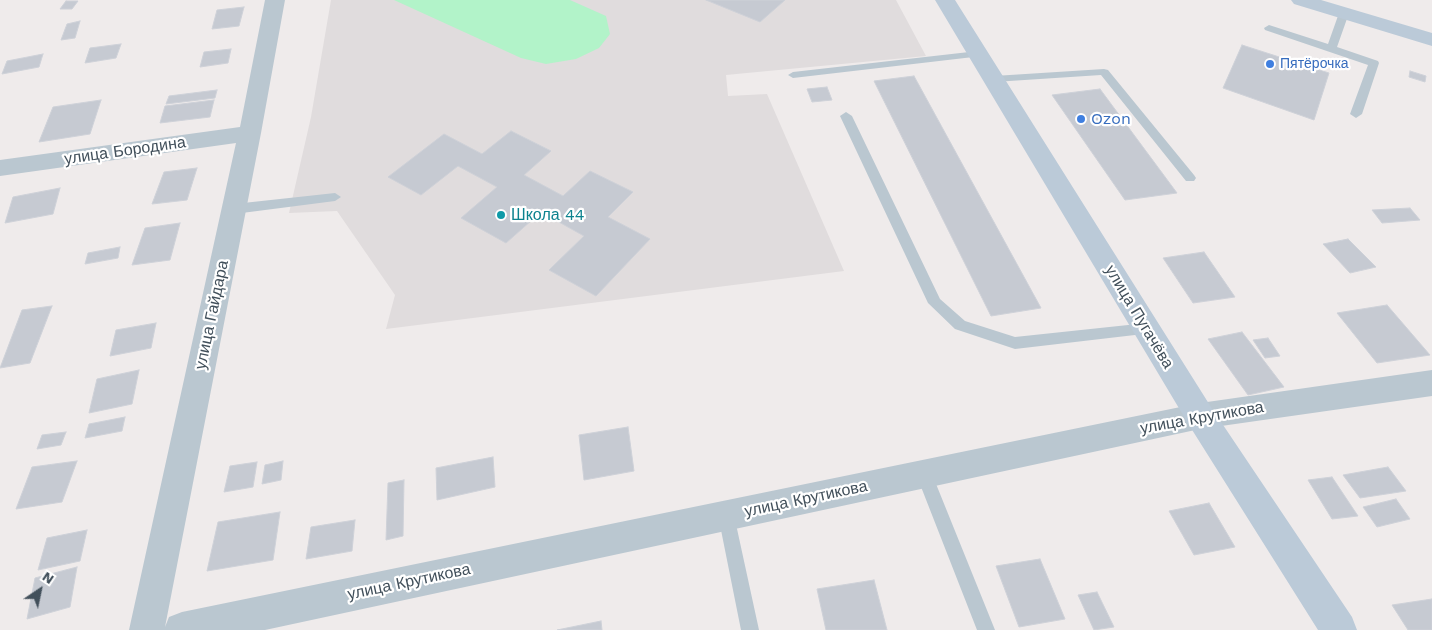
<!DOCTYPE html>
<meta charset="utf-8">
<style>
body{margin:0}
#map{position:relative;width:1432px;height:630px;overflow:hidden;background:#efebeb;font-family:"Work Sans",sans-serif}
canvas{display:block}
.north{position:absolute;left:15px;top:565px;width:50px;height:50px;-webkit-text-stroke:4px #fff;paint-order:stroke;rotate:34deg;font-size:14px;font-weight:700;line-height:20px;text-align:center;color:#42505b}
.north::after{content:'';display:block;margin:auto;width:18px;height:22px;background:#42505b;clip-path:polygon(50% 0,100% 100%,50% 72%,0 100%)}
</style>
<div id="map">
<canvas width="1432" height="630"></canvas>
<div class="north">N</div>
</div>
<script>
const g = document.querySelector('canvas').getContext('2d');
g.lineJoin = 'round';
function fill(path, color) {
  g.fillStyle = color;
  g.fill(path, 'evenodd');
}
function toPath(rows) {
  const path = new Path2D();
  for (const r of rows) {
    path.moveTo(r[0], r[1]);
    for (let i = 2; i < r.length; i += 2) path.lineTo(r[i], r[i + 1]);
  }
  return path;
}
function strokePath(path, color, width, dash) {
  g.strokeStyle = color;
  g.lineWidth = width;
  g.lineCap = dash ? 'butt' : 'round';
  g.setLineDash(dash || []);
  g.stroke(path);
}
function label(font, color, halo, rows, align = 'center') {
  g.font = font + ' "Work Sans",sans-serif';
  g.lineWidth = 4.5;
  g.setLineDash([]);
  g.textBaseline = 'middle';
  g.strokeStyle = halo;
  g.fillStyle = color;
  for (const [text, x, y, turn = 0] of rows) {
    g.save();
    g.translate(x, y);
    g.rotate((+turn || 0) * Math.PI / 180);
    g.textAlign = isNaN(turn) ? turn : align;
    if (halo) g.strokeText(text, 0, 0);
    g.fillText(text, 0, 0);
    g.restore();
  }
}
const education = toPath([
 [331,0,896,0,926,56,726,75,728,96,767,94,844,271,386,329,395,295,337,211,289,213,311,117]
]);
const green = toPath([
 [394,0,570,0,606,16,610,34,599,48,576,59,546,64,521,58]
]);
const building = toPath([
 [706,0,785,0,760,22,706,0],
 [66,1,78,1,72,9,60,9,66,1],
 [244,7,239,26,212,29,217,10,244,7],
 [80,21,75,38,61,40,67,24,80,21],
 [121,44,116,58,85,63,90,48,121,44],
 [1242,45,1329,73,1314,120,1223,88,1242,45],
 [231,49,228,63,200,67,204,52,231,49],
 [43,54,39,67,2,74,7,61,43,54],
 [1410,71,1426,76,1425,82,1409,77,1410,71],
 [914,76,1041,308,991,316,874,81,914,76],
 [827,87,832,100,812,102,807,89,827,87],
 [1100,89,1177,193,1125,200,1052,95,1100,89],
 [217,90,215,98,166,104,169,96,217,90],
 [101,100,90,134,39,142,53,107,101,100],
 [214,100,210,117,160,123,165,106,214,100],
 [511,131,551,151,524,175,563,196,590,171,633,192,608,217,650,239,596,296,549,270,584,236,541,212,506,243,461,218,497,187,458,166,421,195,388,177,444,134,482,154,511,131],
 [197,168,187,200,152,204,164,172,197,168],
 [60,188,53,214,5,223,13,197,60,188],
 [1410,208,1420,220,1382,223,1372,210,1410,208],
 [180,223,170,260,132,265,145,228,180,223],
 [1348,239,1376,267,1350,273,1323,244,1348,239],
 [120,247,118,258,85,264,88,253,120,247],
 [1204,252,1235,297,1193,303,1163,258,1204,252],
 [1387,305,1430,355,1377,363,1337,313,1387,305],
 [52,306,30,363,0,368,22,310,52,306],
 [156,323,151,348,110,356,116,330,156,323],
 [1242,332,1284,387,1248,395,1208,339,1242,332],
 [1268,338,1280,356,1265,358,1253,340,1268,338],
 [139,370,132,404,89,413,97,379,139,370],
 [125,417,122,431,85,438,89,424,125,417],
 [628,427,634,471,584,480,579,435,628,427],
 [66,432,61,445,37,449,42,435,66,432],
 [493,457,495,487,437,500,436,468,493,457],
 [77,461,62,502,16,509,32,467,77,461],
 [283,461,281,480,262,484,265,465,283,461],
 [257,462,253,487,224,492,230,466,257,462],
 [1388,467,1406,491,1360,498,1343,475,1388,467],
 [1332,477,1358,516,1332,519,1308,480,1332,477],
 [404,480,403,536,386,540,388,483,404,480],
 [1396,499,1410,519,1377,527,1363,507,1396,499],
 [1209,503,1235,547,1194,555,1169,511,1209,503],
 [280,512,273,560,207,571,218,522,280,512],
 [355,520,352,551,306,559,311,527,355,520],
 [87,530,80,561,38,570,47,538,87,530],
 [1040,559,1065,619,1019,627,996,566,1040,559],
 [77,567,70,607,27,619,35,578,77,567],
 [874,580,887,630,826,630,817,589,874,580],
 [1097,592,1114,627,1094,630,1078,595,1097,592],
 [1432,599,1432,630,1408,630,1392,605,1432,599],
 [601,621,602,630,557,630,601,621]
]);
const lane = toPath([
 [1344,10,1349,13,1337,47,1378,61,1379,63,1362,114,1356,118,1350,114,1368,65,1265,30,1264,28,1269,25,1328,44,1339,13,1344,10],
 [978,51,982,52,983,54,982,56,793,78,788,75,793,72,978,51],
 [1104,69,1108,70,1194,175,1196,178,1194,181,1186,181,1101,75,994,82,989,79,994,76,1104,69],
 [846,112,852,116,940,299,965,321,1015,337,1147,323,1152,325,1154,329,1152,333,1015,349,955,329,928,303,840,116,846,112],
 [335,193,341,197,335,201,234,214,230,212,228,209,230,206,234,204,335,193],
 [924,467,930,469,932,474,995,630,977,630,916,474,918,469,924,467],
 [726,507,732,509,734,515,759,630,741,630,718,515,720,509,726,507]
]);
const street = toPath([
 [265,0,285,0,261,133,165,627,169,617,182,612,1200,403,1432,370,1432,396,1200,429,265,630,129,630,236,143,0,176,0,160,240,127,265,0]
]);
const secondary = toPath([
 [935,0,955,0,1211,407,1352,617,1357,630,1318,630,1189,425,935,0],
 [1291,0,1321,0,1432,33,1432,46,1294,4,1291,0]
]);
const markers = [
 [1270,64,5,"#3f7fe0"],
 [1081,119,5,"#3f7fe0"],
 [501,215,5,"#0f9aa8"]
];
const farShopnames = [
 ["Пятёрочка",1280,64]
];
const shopNames = [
 ["Ozon",1091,119]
];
const streetNames = [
 ["улица Бородина",125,151,-8],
 ["улица Гайдара",212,315,-78],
 ["улица Пугачёва",1139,317,59],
 ["улица Крутикова",1202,418,-10],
 ["улица Крутикова",806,499,-12],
 ["улица Крутикова",409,582,-12]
];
const cultureNames = [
 ["Школа 44",511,215]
];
fill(education, '#e0dcdd');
fill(green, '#b2f3c9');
fill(building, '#c6cad2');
strokePath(building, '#ced1d8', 1);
fill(lane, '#bac7d0');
fill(street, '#bac7d0');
fill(secondary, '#bbcad8');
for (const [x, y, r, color] of markers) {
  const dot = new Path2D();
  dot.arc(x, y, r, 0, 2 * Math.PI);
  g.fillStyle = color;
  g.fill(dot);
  strokePath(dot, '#fff', 2);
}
label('14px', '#366cbe', '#fff', farShopnames, 'left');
label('16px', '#366cbe', '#fff', shopNames, 'left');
label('16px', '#42505b', '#fff', streetNames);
label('16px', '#0d838f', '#fff', cultureNames, 'left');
</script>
